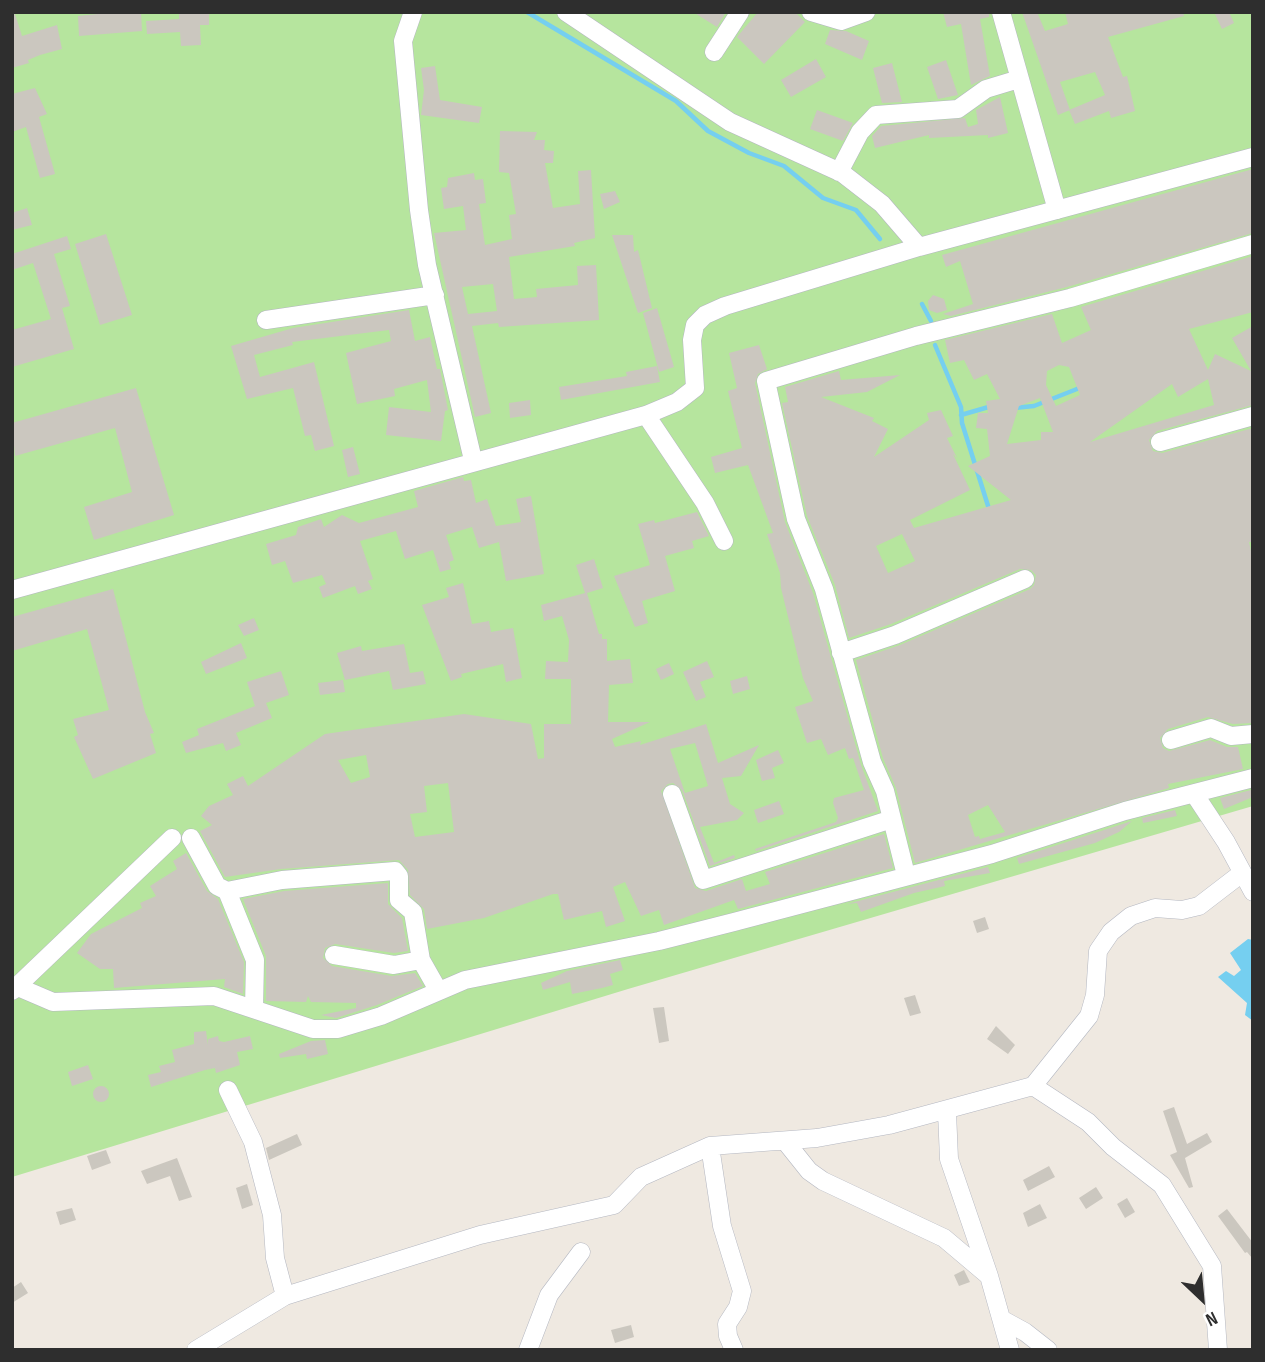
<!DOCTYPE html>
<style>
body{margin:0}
#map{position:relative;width:1265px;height:1362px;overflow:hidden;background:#efe9e1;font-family:"Sofia Sans Condensed",sans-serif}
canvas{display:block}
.frame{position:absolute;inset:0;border:14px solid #2e2e2e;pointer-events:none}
.north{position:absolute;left:1167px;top:1264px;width:70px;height:70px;-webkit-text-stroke:5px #fff;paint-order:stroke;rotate:154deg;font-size:19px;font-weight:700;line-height:28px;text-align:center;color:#2e2e2e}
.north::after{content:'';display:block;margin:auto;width:24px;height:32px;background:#2e2e2e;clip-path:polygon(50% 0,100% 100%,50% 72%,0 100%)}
</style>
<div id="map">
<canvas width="1265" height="1362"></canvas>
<div class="frame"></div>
<div class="north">N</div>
</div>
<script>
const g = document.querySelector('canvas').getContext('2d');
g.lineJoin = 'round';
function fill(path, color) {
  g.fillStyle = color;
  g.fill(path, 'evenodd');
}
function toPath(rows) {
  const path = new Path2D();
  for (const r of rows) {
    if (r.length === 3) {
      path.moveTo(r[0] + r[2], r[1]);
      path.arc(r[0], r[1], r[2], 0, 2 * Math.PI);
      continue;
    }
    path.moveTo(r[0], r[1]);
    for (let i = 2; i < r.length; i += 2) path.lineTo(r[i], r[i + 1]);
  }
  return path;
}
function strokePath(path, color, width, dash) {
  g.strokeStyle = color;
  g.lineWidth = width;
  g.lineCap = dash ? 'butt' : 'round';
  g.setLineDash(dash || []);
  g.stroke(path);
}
const green = toPath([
 [12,12,1253,12,1253,806,628,989,12,1177]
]);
const water = toPath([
 [1248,939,1253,940,1253,1021,1245,1015,1247,1003,1218,977,1226,971,1234,976,1241,970,1230,953]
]);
const stream = toPath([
 [527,12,676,101,708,131,749,153,784,166,823,198,856,210,880,239],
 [922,304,931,321],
 [935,345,961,407,962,423,989,509],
 [1014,408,1034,406,1082,387],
 [961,415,992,406]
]);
const building = toPath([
 [117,12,141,12,142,31,79,36,78,16],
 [179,12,209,12,209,25,200,25,201,45,181,46,180,32,147,34,146,21,179,19],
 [693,12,726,12,717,27],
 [758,12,795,12,805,22,764,64,737,37],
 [943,12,989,12,989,17,980,19,990,76,971,85,961,24,947,27],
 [1022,12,1037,12,1045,31,1068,24,1065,12,1183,12,1184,16,1108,37,1123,77,1127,76,1135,111,1111,118,1109,111,1075,124,1069,110,1105,95,1095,72,1060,82,1070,110,1058,115],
 [1214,12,1229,12,1234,23,1222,29],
 [15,14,22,36,57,25,62,49,40,55,28,60,29,63,12,68,12,15],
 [830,30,846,31,869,41,862,60,825,44],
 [816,59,826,77,791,97,781,80],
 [946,60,958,95,938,99,927,67],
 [892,63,902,102,882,103,873,68],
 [435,66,440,100,482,107,479,123,421,115,424,90,421,68],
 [35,88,47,114,39,117,55,174,40,178,26,127,12,132,12,94],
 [1000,97,1008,133,988,138,988,135,929,138,929,135,875,148,872,136,881,126,965,118,968,127,978,124,976,110],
 [817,110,853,123,843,141,810,129],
 [500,131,537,132,534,140,545,140,544,150,554,151,553,163,545,163,553,208,580,204,578,171,591,170,595,238,574,243,575,246,509,257,514,299,537,297,536,289,578,285,577,266,596,265,599,320,499,327,498,323,472,326,491,413,475,417,434,233,466,230,463,206,444,209,441,188,447,187,448,178,474,173,475,180,483,179,486,203,479,204,485,245,512,239,509,215,516,214,509,173,499,172],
 [493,284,497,311,468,314,462,287],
 [1253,169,1253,233,1067,287,951,316,943,314,973,304,960,261,946,267,942,255],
 [615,191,620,202,604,209,600,194],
 [27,208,32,225,12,230,12,213],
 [106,234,132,315,100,325,75,244],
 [612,235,633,235,634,252,638,250,652,308,638,313],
 [67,236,71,249,54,254,70,306,62,308,74,349,12,367,12,330,51,319,33,263,12,270,12,254],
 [1253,256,1253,312,1189,329,1208,370,1215,354,1251,371,1232,338,1253,326,1253,405,1157,431,1149,440,1153,451,1162,453,1253,428,1253,542,1249,542,1253,560,1253,723,1233,724,1208,717,1168,729,1160,738,1163,748,1169,751,1210,740,1227,747,1238,747,1243,769,1168,784,1169,788,915,863,896,788,883,758,856,660,900,645,1030,589,1034,585,1036,575,1031,570,1020,569,891,624,849,638,835,585,807,516,782,403,788,402,785,387,839,371,841,380,900,375,867,392,821,397,874,418,872,421,888,429,874,457,929,420,927,413,941,410,953,436,947,438,957,458,953,454,970,490,910,520,914,528,1011,500,968,466,990,456,987,429,976,428,978,413,988,413,986,401,1000,399,987,374,974,380,964,360,950,363,945,340,1052,314,1062,343,1091,330,1081,307],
 [1059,365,1069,367,1080,395,1056,406,1046,385,1047,371],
 [1208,379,1214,405,1090,442,1172,384,1178,397],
 [1040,398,1053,432,1041,432,1041,440,1007,444,1019,406],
 [902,534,915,561,888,573,876,546],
 [988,805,1005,832,980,839,979,836,975,837,968,815],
 [933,295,944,299,947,310,937,313,929,310,928,301],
 [657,308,674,367,659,372,643,313],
 [409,310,415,341,430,337,437,369,440,369,448,410,445,411,441,441,386,435,389,407,431,412,427,380,394,389,395,396,357,404,346,353,391,341,389,330,292,342,293,345,254,355,260,377,314,362,334,446,315,451,311,435,305,436,293,388,247,399,231,346,293,328],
 [759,345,767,369,758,374,755,383,785,522,813,593,861,765,878,811,756,851,755,849,836,822,838,818,833,803,834,798,864,790,853,758,849,759,845,748,828,755,821,739,807,743,795,707,813,701,803,678,781,588,780,573,767,534,773,533,748,465,715,473,711,457,742,448,728,391,737,388,729,353],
 [657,366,660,382,561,400,559,387,627,376,626,372],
 [136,388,174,515,94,540,84,507,132,492,115,428,15,456,12,423],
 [530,400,531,415,510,418,509,403],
 [353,447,360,474,348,477,342,450],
 [463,477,464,481,471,480,476,503,487,499,496,526,521,522,516,499,531,496,544,574,506,581,499,542,479,548,472,527,446,535,454,560,449,562,451,569,440,572,433,550,405,559,396,531,360,541,373,579,368,581,372,589,358,594,355,586,323,598,319,587,326,584,322,575,293,583,285,561,272,565,266,544,296,535,298,527,321,519,324,527,342,515,359,523,418,507,414,491],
 [697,512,709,536,692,541,694,548,665,556,675,591,642,601,648,623,635,627,614,576,650,565,638,524,654,520,655,523],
 [594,559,603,588,587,593,599,634,602,634,602,639,607,639,607,661,630,659,633,683,609,685,608,722,650,722,612,739,615,747,641,741,640,745,706,724,718,763,759,745,741,776,722,778,730,804,744,813,737,820,700,827,714,863,734,855,735,858,710,866,682,790,673,783,668,784,661,791,695,888,706,891,742,879,746,891,770,884,765,872,884,834,893,868,738,909,734,900,664,925,659,910,641,916,625,882,613,887,625,921,606,927,602,911,564,920,558,894,553,894,484,918,427,929,424,909,410,895,408,870,399,860,281,869,225,877,200,831,212,825,201,816,209,806,233,795,227,784,243,776,248,786,325,734,464,714,531,724,538,759,544,758,544,724,571,724,571,679,545,679,546,661,568,662,569,640,562,616,544,621,541,605,585,593,576,565],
 [695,743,708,786,685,793,670,749],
 [366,755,370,777,351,783,338,760],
 [448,783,454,832,415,837,410,814,427,812,424,786],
 [463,583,472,624,489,621,491,632,513,628,522,678,506,682,503,664,461,674,462,677,451,681,422,605,449,597,446,588],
 [113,589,145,712,154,733,150,734,156,753,93,779,74,737,78,735,73,719,109,710,87,629,12,651,12,617],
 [254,618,259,630,244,636,238,625],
 [241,643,247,658,206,674,201,662],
 [404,644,410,673,423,671,426,684,393,690,389,671,345,680,337,653,361,646,362,651],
 [707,661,714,677,700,682,706,697,696,701,683,672],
 [669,663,674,674,661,680,656,669],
 [281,671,289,695,266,703,272,718,236,733,241,745,226,751,223,743,186,753,182,742,199,735,197,729,255,706,247,682],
 [747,676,750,689,733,694,730,681],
 [343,680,345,692,320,695,318,683],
 [778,750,784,763,772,768,775,778,762,781,756,760],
 [1251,790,1253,797,1224,809,1220,798],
 [779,801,784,814,758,823,754,810],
 [1175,810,1177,816,1143,823,1142,818],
 [1132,821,1119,832,1095,843,1019,864,1017,858],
 [186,853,207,891,218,899,244,962,243,994,224,987,225,979,114,988,113,969,100,969,77,953,91,934,142,908,140,903,156,896,150,886,177,869,173,861],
 [988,867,990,873,944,881,945,886,914,893,861,912,857,903,847,904],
 [388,883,388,904,402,918,408,951,394,953,335,944,325,948,323,958,332,966,392,976,415,973,423,986,377,1005,336,1018,321,1015,356,1008,356,1003,311,1002,308,996,306,1002,266,1001,266,956,243,899,284,891],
 [985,917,989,929,977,933,973,921],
 [620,960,623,970,610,974,613,985,602,988,572,994,570,982,543,990,541,983,567,971],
 [915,995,921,1013,910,1016,904,998],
 [664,1007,669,1041,659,1043,653,1008],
 [996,1026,1015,1045,1008,1054,987,1039],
 [206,1031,208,1045,208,1039,218,1036,219,1041,224,1042,250,1036,253,1049,237,1052,240,1065,216,1073,215,1068,205,1070,151,1087,148,1075,161,1072,159,1066,175,1062,172,1050,194,1044,194,1032],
 [325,1040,328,1054,307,1059,306,1054,280,1058,279,1054,311,1041],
 [88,1065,93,1079,72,1086,68,1072],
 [101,1094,8],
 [1174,1107,1187,1144,1207,1133,1212,1142,1185,1158,1193,1187,1189,1188,1170,1155,1177,1152,1163,1111],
 [297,1134,302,1145,269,1160,266,1148],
 [106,1150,111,1163,92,1170,87,1156],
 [177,1158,192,1197,179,1201,170,1176,147,1184,141,1171],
 [1049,1166,1055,1177,1028,1191,1023,1180],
 [247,1184,253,1205,242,1209,236,1188],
 [1096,1187,1103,1198,1086,1209,1079,1198],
 [1127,1198,1135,1212,1125,1218,1117,1204],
 [1040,1204,1047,1218,1028,1227,1023,1213],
 [72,1208,76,1220,60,1225,56,1212],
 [1227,1209,1253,1243,1252,1258,1247,1252,1245,1253,1218,1216],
 [964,1270,970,1282,959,1286,954,1275],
 [21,1282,28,1293,12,1303,12,1288],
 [631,1325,634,1337,615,1343,611,1330]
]);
const street = toPath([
 [413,12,403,41,419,210,427,265,473,460],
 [566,12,730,122,842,173,882,204,919,247],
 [811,12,841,21,866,12],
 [1001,12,1057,210],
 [714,52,740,12],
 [839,172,860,132,876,115,958,109,986,89,1019,79],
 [266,320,435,295],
 [646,415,705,503,724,541],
 [1160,442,1253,416],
 [12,590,646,415,677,402,695,388,692,340,695,325,705,315,725,306,919,247,1253,157],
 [841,653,895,635,1025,579],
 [1171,740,1211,728,1231,736,1253,734],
 [672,794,703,880,892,819],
 [1195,795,1226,842,1253,892],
 [191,838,217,886,227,891],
 [906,875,885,791,872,762,824,589,796,519,766,381,916,336,1070,298,1253,244],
 [334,955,394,965,421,960],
 [18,987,53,1002,214,996,313,1029,338,1029,381,1016,465,980,659,941,734,922,992,854,1125,811,1253,778],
 [12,991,172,838],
 [254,1009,255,960,227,891,282,880,395,871,399,876,399,900,413,912,421,960,438,990],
 [1033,1086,1088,1122,1113,1147,1162,1185,1212,1266,1218,1350],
 [228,1090,253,1142,272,1215,275,1258,285,1296],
 [947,1112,949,1159,989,1276],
 [785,1141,809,1171,823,1181,944,1238,989,1276,1010,1350],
 [710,1146,722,1226,742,1291,738,1307,727,1324,728,1336,734,1350],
 [1003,1320,1025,1332,1048,1350],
 [196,1350,285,1296,480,1235,614,1205,641,1177,710,1146,817,1138,889,1125,1033,1086,1089,1016,1095,995,1098,951,1111,932,1131,916,1155,908,1182,910,1199,906,1242,873],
 [528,1350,549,1295,581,1252]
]);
fill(green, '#b6e59e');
fill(water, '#75cff0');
strokePath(stream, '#75cff0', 4.5);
fill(building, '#cbc7bf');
strokePath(street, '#b4b7c1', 19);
strokePath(street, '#fff', 18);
</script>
